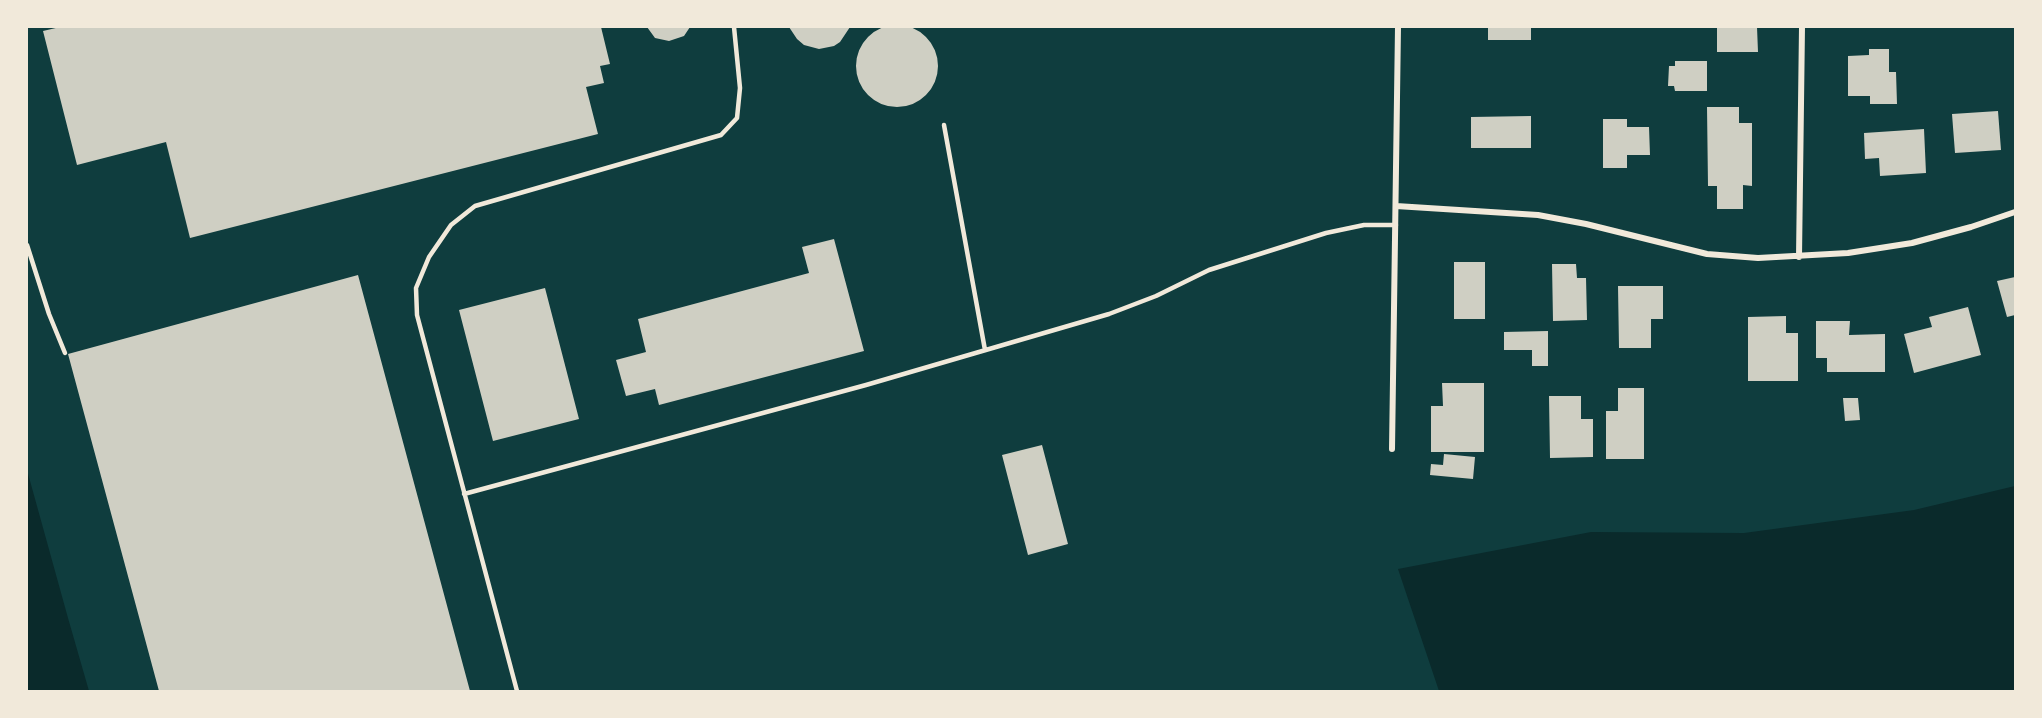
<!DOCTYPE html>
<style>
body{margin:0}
#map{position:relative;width:2042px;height:718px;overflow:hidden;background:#0f3d3e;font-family:"Public Sans",sans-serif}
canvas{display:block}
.frame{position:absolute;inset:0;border:28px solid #f1e9da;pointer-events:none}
</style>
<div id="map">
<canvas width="2042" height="718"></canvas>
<div class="frame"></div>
</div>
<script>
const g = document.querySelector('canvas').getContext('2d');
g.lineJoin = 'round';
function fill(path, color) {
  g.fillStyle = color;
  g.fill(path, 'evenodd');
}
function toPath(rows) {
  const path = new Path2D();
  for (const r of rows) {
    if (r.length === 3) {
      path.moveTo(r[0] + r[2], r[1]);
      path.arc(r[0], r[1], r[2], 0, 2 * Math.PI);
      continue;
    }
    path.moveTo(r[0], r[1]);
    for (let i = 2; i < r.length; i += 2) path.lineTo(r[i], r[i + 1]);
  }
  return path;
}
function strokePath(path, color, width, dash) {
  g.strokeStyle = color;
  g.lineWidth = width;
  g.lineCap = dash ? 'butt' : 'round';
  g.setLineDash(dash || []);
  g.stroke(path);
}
const water = toPath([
 [27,470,68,618,89,691,27,691],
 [2015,486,2015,691,1439,691,1398,569,1591,532,1744,533,1914,510]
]);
const building = toPath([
 [897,66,41],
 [60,27,601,27,610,64,600,66,604,83,586,87,598,134,190,238,166,142,77,165,43,31],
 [647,27,690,27,684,36,669,41,655,38],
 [789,27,850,27,840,42,834,46,819,49,804,45,797,39],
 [1488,27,1531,27,1531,40,1488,40],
 [1717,27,1757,27,1758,52,1717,52],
 [1869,49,1889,49,1889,72,1896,72,1897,104,1870,104,1870,96,1848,96,1848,56,1869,55],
 [1675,61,1707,61,1707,91,1675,91,1674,86,1668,86,1669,66,1675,66],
 [1707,107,1739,107,1739,123,1752,123,1752,186,1743,185,1743,209,1717,209,1717,186,1708,186],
 [1998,111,2001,150,1955,153,1952,114],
 [1531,116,1531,148,1471,148,1471,117],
 [1603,119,1627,119,1627,127,1649,127,1650,155,1627,155,1627,168,1603,168],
 [1924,129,1926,173,1880,176,1879,158,1865,159,1864,133],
 [834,239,864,351,659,405,655,389,626,396,616,360,646,352,638,319,809,273,802,247],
 [1454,262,1485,262,1485,319,1454,319],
 [1552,264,1576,264,1577,278,1586,278,1587,320,1553,321],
 [358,275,470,691,159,691,68,354],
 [2015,277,2015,315,2007,317,1997,281],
 [1618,286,1663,286,1663,319,1651,319,1651,348,1619,348],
 [545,288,579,419,493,441,459,310],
 [1968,307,1981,355,1914,373,1904,334,1932,327,1929,317],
 [1786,316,1786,333,1798,333,1798,381,1748,381,1748,317],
 [1816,321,1850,321,1849,335,1885,334,1885,372,1827,372,1827,358,1816,358],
 [1548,331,1548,366,1532,366,1532,350,1504,350,1504,332],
 [1442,383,1484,383,1484,452,1431,452,1431,406,1443,406],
 [1618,388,1644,388,1644,459,1606,459,1606,411,1618,411],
 [1549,396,1581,396,1581,419,1593,419,1593,457,1550,458],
 [1843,398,1858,398,1860,420,1845,421],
 [1042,445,1068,544,1028,555,1002,455],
 [1444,454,1475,457,1473,479,1430,475,1431,464,1443,465]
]);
const service = toPath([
 [944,125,985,350],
 [27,245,49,314,65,353],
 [464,494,866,385,1109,314,1156,296,1209,270,1326,233,1364,225,1396,225],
 [517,691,417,315,416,288,429,257,451,225,475,206,721,135,737,118,740,88,734,27]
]);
const minor = toPath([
 [1396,206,1538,215,1586,224,1707,254,1758,258,1848,253,1912,243,1971,227,2015,212],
 [1799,257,1802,27],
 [1392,449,1398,27]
]);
fill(water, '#0a2a2b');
fill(building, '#cfcfc3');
strokePath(service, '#f1e9da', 4.5);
strokePath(minor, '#f1e9da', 6);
</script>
